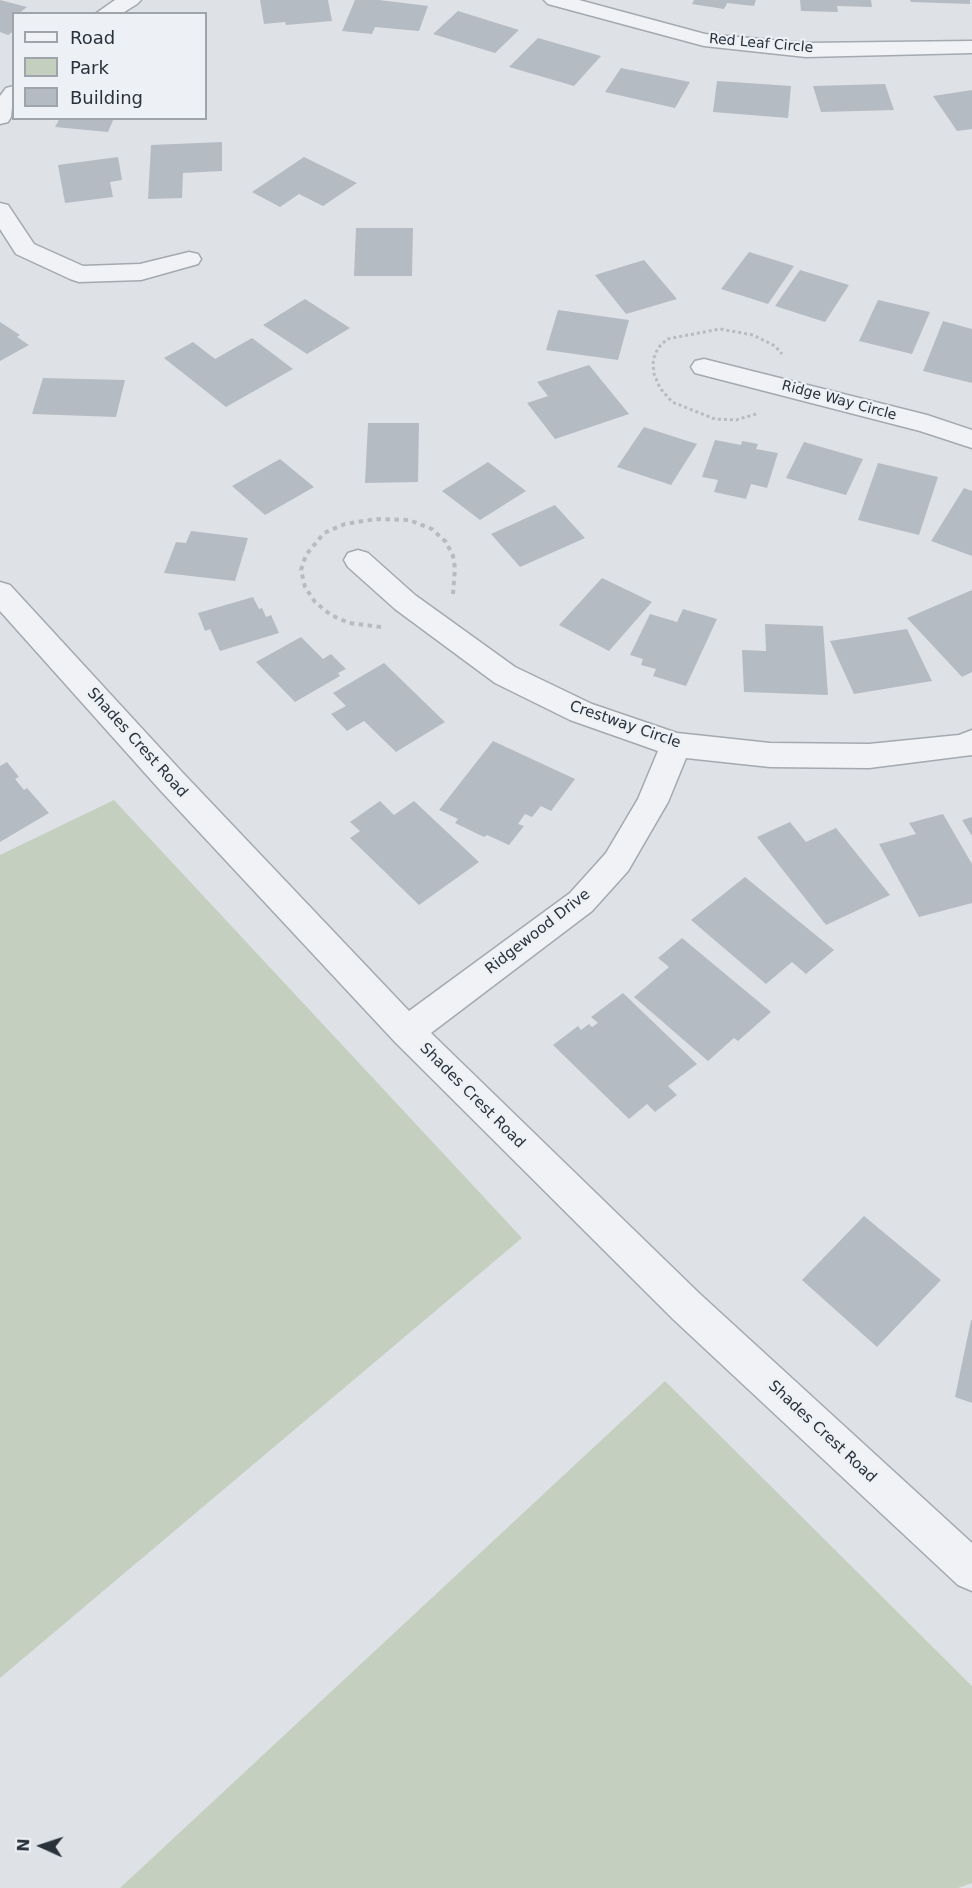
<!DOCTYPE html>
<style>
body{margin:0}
#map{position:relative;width:972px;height:1888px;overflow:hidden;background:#dee2e6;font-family:"DejaVu Sans",sans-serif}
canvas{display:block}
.legend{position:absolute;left:12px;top:12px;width:195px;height:108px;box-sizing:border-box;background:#edf0f4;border:2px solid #9fa4aa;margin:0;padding:8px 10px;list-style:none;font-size:18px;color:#29313b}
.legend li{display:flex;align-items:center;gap:12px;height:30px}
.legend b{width:30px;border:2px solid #9fa4aa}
.north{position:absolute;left:12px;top:1816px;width:60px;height:60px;-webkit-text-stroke:4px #edf0f4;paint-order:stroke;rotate:273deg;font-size:16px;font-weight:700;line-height:24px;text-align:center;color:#29313b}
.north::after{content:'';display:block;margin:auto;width:21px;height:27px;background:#29313b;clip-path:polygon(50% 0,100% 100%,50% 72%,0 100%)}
</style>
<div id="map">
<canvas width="972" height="1888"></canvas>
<ul class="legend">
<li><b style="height:8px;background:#f0f2f5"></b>Road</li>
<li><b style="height:16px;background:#c5cfc0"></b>Park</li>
<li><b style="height:16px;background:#b5bbc2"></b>Building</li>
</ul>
<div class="north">N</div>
</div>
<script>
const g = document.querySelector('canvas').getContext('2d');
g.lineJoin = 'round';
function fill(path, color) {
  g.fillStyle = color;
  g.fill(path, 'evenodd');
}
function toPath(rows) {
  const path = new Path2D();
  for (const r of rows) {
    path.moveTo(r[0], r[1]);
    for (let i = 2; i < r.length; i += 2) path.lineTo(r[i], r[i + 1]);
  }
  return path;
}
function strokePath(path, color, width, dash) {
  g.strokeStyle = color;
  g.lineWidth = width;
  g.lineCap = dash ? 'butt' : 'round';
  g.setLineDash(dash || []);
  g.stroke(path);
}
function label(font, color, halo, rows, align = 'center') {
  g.font = font + ' "DejaVu Sans",sans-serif';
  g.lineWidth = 4.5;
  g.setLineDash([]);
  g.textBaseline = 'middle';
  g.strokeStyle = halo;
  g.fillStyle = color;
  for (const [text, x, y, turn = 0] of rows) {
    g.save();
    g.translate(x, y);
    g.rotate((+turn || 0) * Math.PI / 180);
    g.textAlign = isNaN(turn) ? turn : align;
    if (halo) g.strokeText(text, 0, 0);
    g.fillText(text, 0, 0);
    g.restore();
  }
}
const green = toPath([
 [114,800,522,1238,0,1678,0,855],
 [665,1381,972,1686,972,1883,958,1888,120,1888]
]);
const building = toPath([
 [0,0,27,7,18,14,14,14,14,31,8,35,0,32],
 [260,0,328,0,332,21,286,25,285,22,264,24],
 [355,0,379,0,428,6,419,31,375,27,372,34,342,31],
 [694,0,756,0,754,6,727,3,724,9,692,4],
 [800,0,871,0,872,7,837,6,838,12,801,11],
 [910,0,970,0,970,4,911,2],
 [458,11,519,30,495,53,433,34],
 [538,38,601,56,574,86,509,67],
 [621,68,690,82,675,108,605,92],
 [717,81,791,86,788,118,713,112],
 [885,84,894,110,821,112,813,86],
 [972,90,972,129,957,131,933,96],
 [60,118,114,118,108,132,55,127],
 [222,142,222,171,183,173,182,198,148,199,151,145],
 [118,157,122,180,110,182,113,197,65,203,58,165],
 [304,157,357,183,323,206,299,194,280,207,252,192],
 [356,228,413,228,412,276,354,276],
 [749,252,794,266,768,304,721,289],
 [644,260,677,299,626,314,595,275],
 [800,270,849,285,825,322,775,306],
 [305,299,350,328,307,354,263,325],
 [878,300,930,312,912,354,859,341],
 [558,310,629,320,618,360,546,350],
 [943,321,972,329,972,383,923,371],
 [0,322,20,335,17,337,29,345,0,361],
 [252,338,293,369,226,407,164,358,193,342,215,359],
 [589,365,629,414,555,439,527,403,548,396,537,382],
 [43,378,125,380,116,417,32,414],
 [368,423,419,423,418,482,365,483],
 [644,427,697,444,671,485,617,467],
 [715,440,741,445,742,441,758,444,756,449,778,453,767,488,751,484,746,499,714,492,718,480,702,477],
 [804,442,863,459,846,495,786,478],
 [280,459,314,487,265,515,232,486],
 [488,462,526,491,480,520,442,491],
 [878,463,938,477,919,535,858,520],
 [964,488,972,491,972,556,931,541],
 [555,505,585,538,520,567,491,534],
 [191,531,248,538,235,581,164,573,176,542,186,543],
 [602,578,652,602,609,651,559,625],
 [972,590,972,672,962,677,907,618],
 [253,597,259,609,262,608,266,617,271,615,279,633,220,651,210,629,205,631,198,613],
 [683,609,717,619,686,686,653,676,656,669,641,665,643,659,630,655,650,614,677,622],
 [765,624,823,626,828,695,744,692,742,650,766,651],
 [907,629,932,681,854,694,830,641],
 [301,637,323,659,331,654,346,669,338,673,340,676,295,702,256,662],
 [384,663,445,722,396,752,364,721,347,731,331,714,346,706,333,693],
 [493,741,575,779,551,811,541,806,532,817,525,814,518,824,524,826,509,845,487,835,484,837,455,823,458,819,439,810],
 [7,762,19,777,15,779,24,790,27,788,49,813,0,842,0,766],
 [380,801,394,815,414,801,479,862,419,905,350,838,360,831,350,822],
 [943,814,972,864,972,903,919,917,879,844,916,834,909,823],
 [972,817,972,836,962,820],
 [790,822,806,842,836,828,890,895,826,925,757,837],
 [745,877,834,950,806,974,792,962,766,984,691,920],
 [682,938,771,1012,738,1041,734,1038,708,1061,634,997,669,967,658,958],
 [623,993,697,1064,668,1086,677,1095,655,1112,647,1104,629,1119,553,1045,578,1026,581,1030,589,1024,592,1027,598,1023,591,1017],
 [864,1216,941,1280,877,1347,802,1280],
 [971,1320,972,1320,972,1403,955,1397]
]);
const pathFar1 = toPath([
 [756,414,736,420,715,419,672,402,660,388,654,374,653,360,658,348,667,339,720,329,753,335,775,346,782,354]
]);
const path = toPath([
 [381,627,349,623,331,615,315,602,305,587,301,570,306,555,324,533,345,524,376,519,409,520,432,529,446,542,453,556,455,568,453,594]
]);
const minor = toPath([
 [115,0,141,0,137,4,121,14,95,14,115,0],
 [544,0,579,0,705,34,806,43,972,41,972,53,806,57,704,46,548,4,544,0],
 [14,86,11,117,8,122,0,124,0,96,6,88,14,86],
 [0,203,8,205,34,244,83,266,140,264,189,252,198,254,201,259,198,264,141,280,79,282,70,279,16,254,0,229,0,203],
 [704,359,927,415,972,430,972,448,920,431,695,373,691,367,695,361,704,359],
 [358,550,368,553,415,595,515,667,592,704,677,733,770,743,869,744,959,735,972,730,972,755,869,768,770,767,686,758,668,802,628,871,592,911,431,1033,700,1294,972,1543,972,1591,958,1585,674,1320,395,1042,160,790,0,611,0,582,10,585,182,772,409,1011,570,893,606,853,638,799,658,751,570,720,495,683,395,609,348,567,344,560,348,553,358,550]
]);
const farStreetnames = [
 ["Red Leaf Circle",761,44,5],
 ["Ridge Way Circle",839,401,15]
];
const streetNames = [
 ["Crestway Circle",625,725,19],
 ["Shades Crest Road",137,743,48],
 ["Ridgewood Drive",538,932,-38],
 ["Shades Crest Road",472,1096,45],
 ["Shades Crest Road",822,1432,43]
];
fill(green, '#c5cfc0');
fill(building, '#b5bbc2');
strokePath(minor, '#a4a9af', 3);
strokePath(pathFar1, '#b8bcc1', 3, [3, 3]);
strokePath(path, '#b8bcc1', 4, [4.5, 4.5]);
fill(minor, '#f0f2f5');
label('14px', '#29313b', '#edf0f4', farStreetnames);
label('15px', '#29313b', '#edf0f4', streetNames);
</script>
